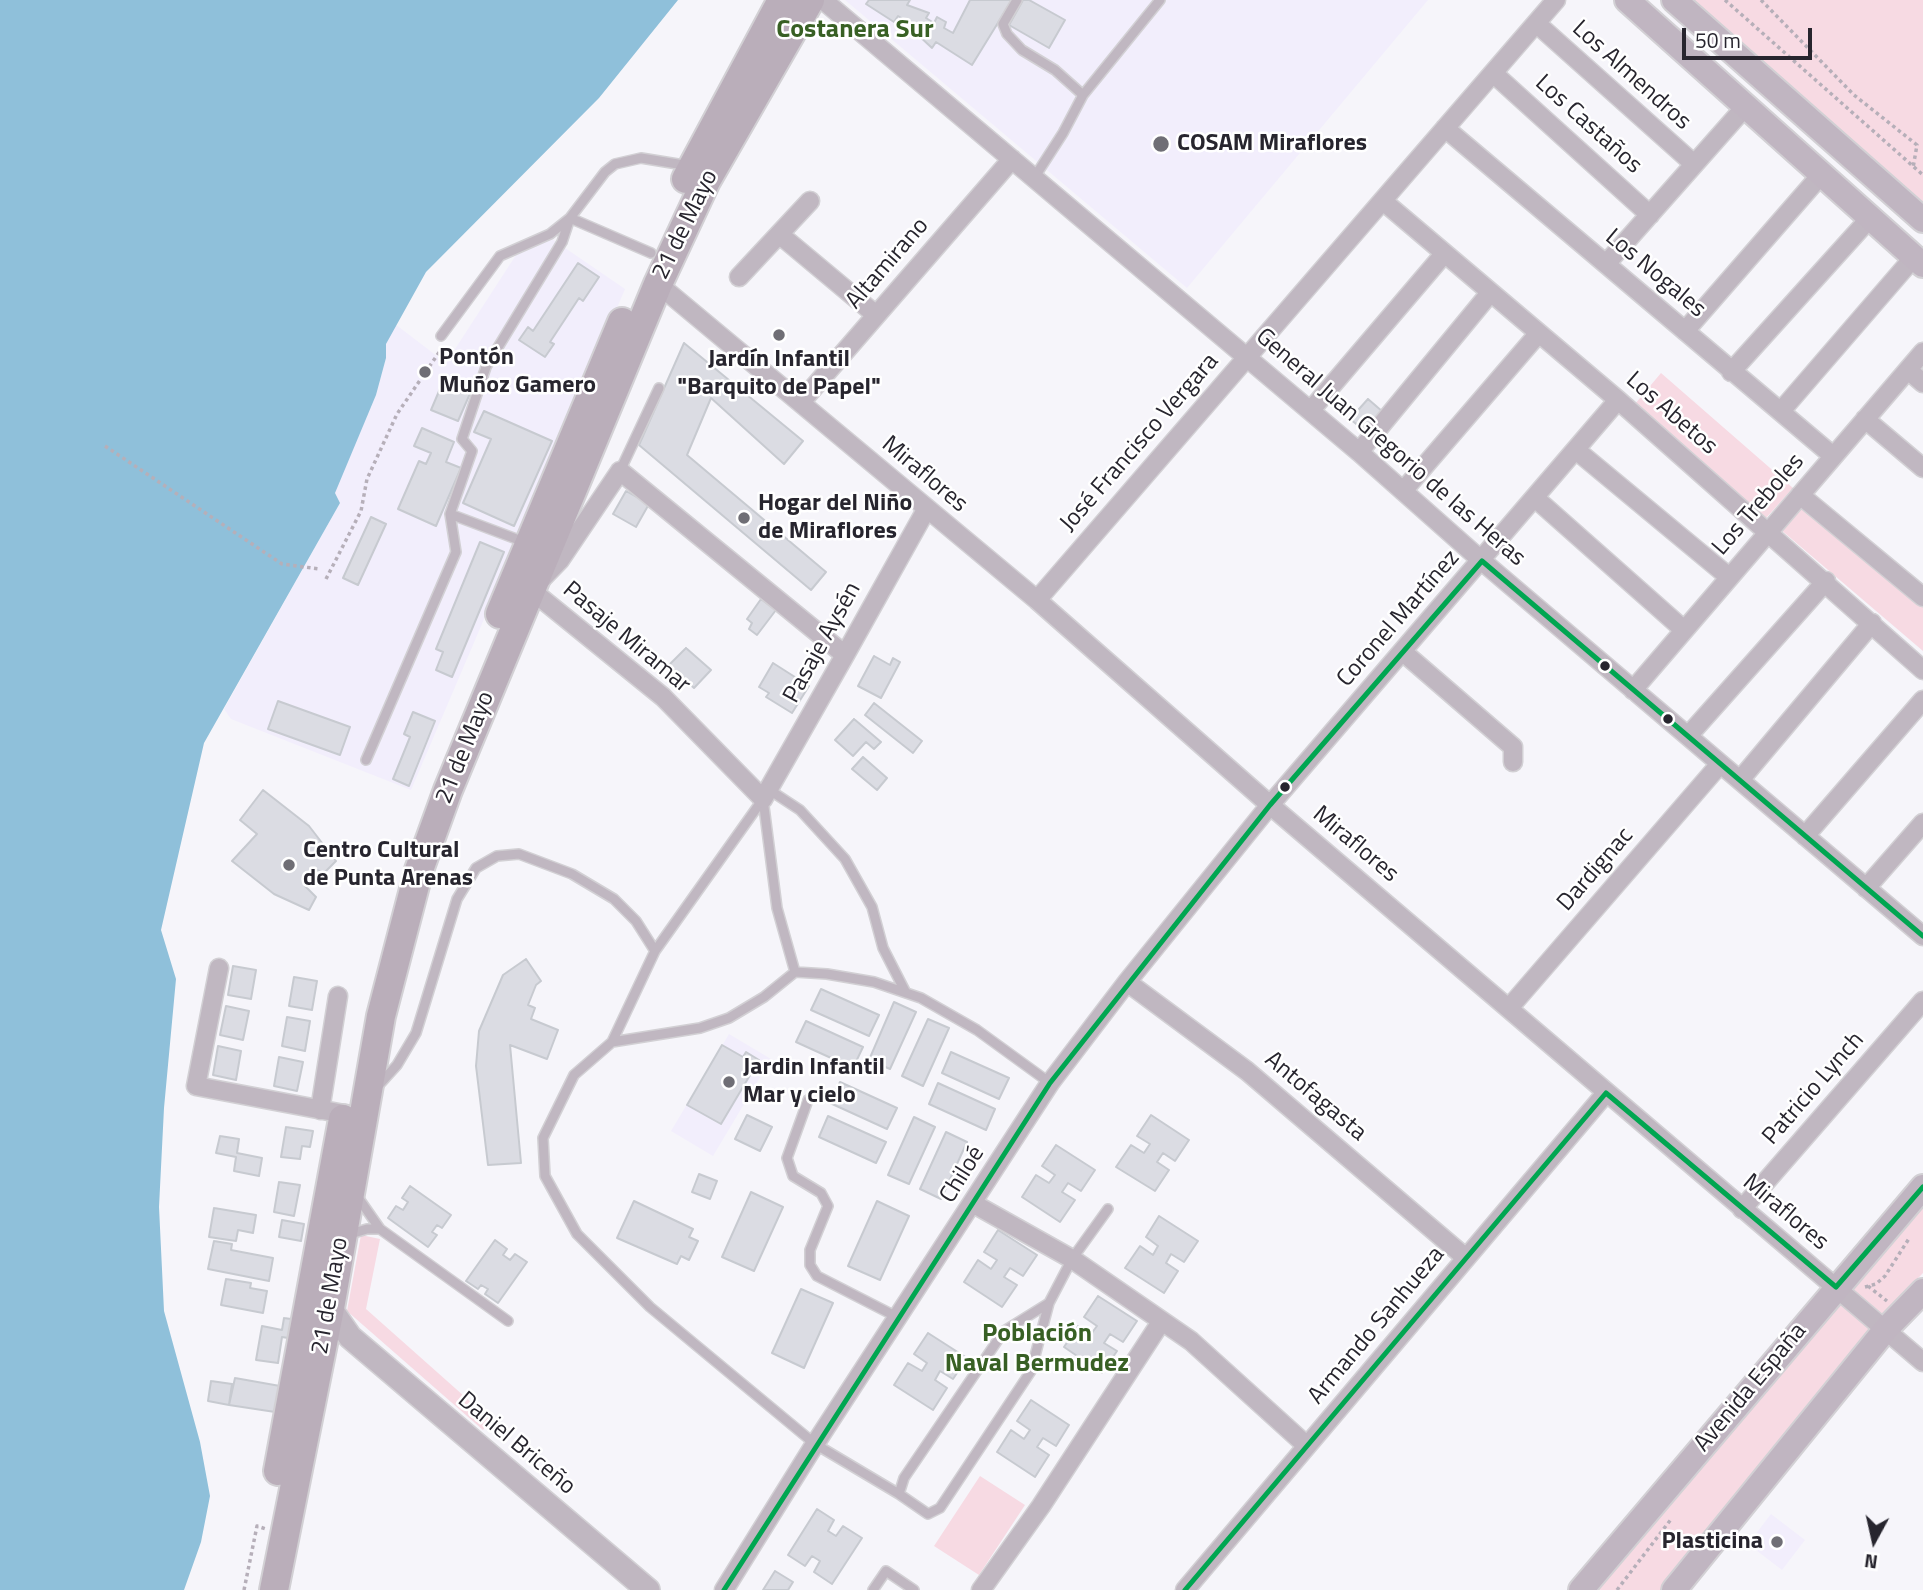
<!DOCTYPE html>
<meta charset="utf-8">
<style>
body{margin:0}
#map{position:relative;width:1923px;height:1590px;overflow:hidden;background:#f6f5fa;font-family:"Titillium Web",sans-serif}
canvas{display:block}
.north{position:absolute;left:1839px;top:1506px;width:70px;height:70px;-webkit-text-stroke:5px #fff;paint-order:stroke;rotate:188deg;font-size:19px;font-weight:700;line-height:28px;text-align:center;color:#27252e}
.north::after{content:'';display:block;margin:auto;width:24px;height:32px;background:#27252e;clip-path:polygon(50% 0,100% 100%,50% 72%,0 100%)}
.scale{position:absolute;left:1682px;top:28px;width:130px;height:32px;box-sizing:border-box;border:4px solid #27252e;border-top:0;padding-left:9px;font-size:21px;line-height:24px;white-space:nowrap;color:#27252e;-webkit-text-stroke:5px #fff;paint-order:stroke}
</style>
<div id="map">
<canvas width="1923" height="1590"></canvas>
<div class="north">N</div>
<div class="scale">50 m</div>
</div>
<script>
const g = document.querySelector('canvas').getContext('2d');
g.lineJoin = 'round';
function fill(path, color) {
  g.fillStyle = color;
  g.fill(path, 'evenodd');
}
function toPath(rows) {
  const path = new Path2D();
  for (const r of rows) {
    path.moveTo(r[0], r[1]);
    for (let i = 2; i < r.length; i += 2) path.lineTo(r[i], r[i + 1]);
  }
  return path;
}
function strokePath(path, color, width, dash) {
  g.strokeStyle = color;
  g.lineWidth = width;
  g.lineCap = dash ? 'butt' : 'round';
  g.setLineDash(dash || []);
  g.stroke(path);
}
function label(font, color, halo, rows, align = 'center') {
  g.font = font + ' "Titillium Web",sans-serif';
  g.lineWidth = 5;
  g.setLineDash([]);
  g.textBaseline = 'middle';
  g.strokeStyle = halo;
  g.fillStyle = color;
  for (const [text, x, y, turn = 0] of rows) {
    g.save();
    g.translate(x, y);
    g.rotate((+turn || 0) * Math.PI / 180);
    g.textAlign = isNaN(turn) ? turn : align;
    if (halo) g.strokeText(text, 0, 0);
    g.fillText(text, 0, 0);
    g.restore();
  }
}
const built = toPath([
 [845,0,1428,0,1187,288],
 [552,239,625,289,411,790,231,719,224,709,340,503,334,493,376,395,386,358,386,344,395,324,446,363,516,255],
 [729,1034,771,1059,713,1156,671,1131],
 [1771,1514,1805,1540,1782,1570,1748,1544]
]);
const green = toPath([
 [1694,0,1923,0,1923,202],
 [1661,373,1793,488,1766,518,1635,404],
 [1804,502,1923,605,1923,651,1780,529],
 [1923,1203,1923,1273,1883,1314,1666,1590,1596,1590],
 [361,1235,380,1239,366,1309,491,1420,483,1430,347,1311],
 [980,1476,1025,1505,979,1575,934,1546]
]);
const water = toPath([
 [0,0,678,0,599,98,426,272,386,344,386,358,376,395,335,493,340,503,204,743,161,930,176,979,164,1108,159,1207,164,1311,200,1442,210,1496,201,1542,184,1590,0,1590]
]);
const building = toPath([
 [869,0,910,0,907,5,929,13,926,18,934,23,937,17,946,22,944,28,953,33,970,0,1012,0,972,65,936,42,932,48,916,33,914,36,904,30,908,22,898,16,894,22,866,4,869,0],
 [1023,0,1029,0,1065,20,1049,48,1009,25,1023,0],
 [578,263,599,277,583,301,579,298,550,342,554,344,545,357,519,340,528,327,533,331,578,263],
 [684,343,803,441,784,464,711,398,687,455,826,572,811,590,639,445,684,343],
 [445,377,472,389,458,421,431,410,445,377],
 [1368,399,1383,412,1365,431,1350,419,1368,399],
 [484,411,552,441,514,526,463,503,491,439,474,432,484,411],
 [422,428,454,442,446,462,461,468,436,526,398,509,419,461,426,464,431,453,414,446,422,428],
 [626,491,649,504,636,527,613,514,626,491],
 [371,517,386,524,358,585,343,578,371,517],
 [480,542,504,552,452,677,436,670,443,652,436,649,480,542],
 [761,599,776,610,757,635,749,629,752,623,747,619,761,599],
 [686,648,711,670,694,688,669,665,686,648],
 [874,656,890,665,893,658,900,662,881,698,858,686,874,656],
 [773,663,809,686,792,713,766,697,769,693,759,687,773,663],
 [278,701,350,727,340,755,268,729,278,701],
 [874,703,922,741,913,753,865,715,874,703],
 [413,712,435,721,409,786,393,779,410,737,404,734,413,712],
 [854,719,881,742,874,749,866,742,853,756,835,740,854,719],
 [863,757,887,778,877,790,852,769,863,757],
 [263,790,309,826,336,861,324,873,317,870,305,886,316,897,309,910,274,894,232,861,257,834,240,820,263,790],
 [526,959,541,981,536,985,528,1005,535,1008,531,1019,558,1030,547,1059,510,1045,521,1163,488,1165,476,1066,479,1031,503,975,526,959],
 [233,966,256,970,251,999,228,995,233,966],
 [294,977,317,981,312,1010,289,1006,294,977],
 [821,989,879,1015,869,1036,811,1010,821,989],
 [894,1002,916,1012,890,1069,869,1060,894,1002],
 [226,1006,249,1011,243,1040,220,1035,226,1006],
 [287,1017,310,1021,305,1051,282,1046,287,1017],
 [928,1019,949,1028,923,1086,902,1076,928,1019],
 [806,1021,863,1047,853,1068,796,1042,806,1021],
 [722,1045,743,1057,746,1052,759,1060,721,1124,687,1105,722,1045],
 [218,1046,241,1051,236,1080,213,1075,218,1046],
 [951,1052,1009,1078,999,1099,942,1073,951,1052],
 [279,1057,303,1062,297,1091,274,1086,279,1057],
 [840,1082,897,1108,887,1129,830,1103,840,1082],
 [938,1083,995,1109,986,1130,929,1104,938,1083],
 [747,1115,772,1127,760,1151,735,1139,747,1115],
 [1151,1115,1189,1140,1175,1161,1163,1153,1157,1162,1169,1170,1155,1191,1116,1167,1131,1145,1144,1153,1150,1144,1137,1136,1151,1115],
 [828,1116,886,1142,876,1163,819,1137,828,1116],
 [914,1117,935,1127,909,1184,888,1175,914,1117],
 [286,1127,313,1131,310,1147,302,1146,300,1159,281,1157,286,1127],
 [946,1132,967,1142,941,1199,920,1189,946,1132],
 [220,1136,239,1139,237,1153,262,1158,259,1176,234,1171,236,1157,216,1153,220,1136],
 [1056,1145,1095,1170,1081,1191,1068,1183,1062,1192,1075,1200,1060,1222,1022,1197,1036,1175,1049,1183,1055,1175,1042,1166,1056,1145],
 [699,1174,717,1181,710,1199,692,1192,699,1174],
 [279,1182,300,1185,294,1216,274,1212,279,1182],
 [410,1186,451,1215,442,1228,437,1225,432,1232,437,1235,428,1247,388,1218,396,1206,403,1210,408,1202,402,1198,410,1186],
 [751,1192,783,1207,754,1271,722,1257,751,1192],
 [634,1201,693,1229,689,1237,698,1241,689,1260,681,1256,677,1264,617,1238,634,1201],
 [877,1201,909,1216,880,1280,848,1266,877,1201],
 [214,1208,256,1215,253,1233,238,1230,236,1241,209,1237,214,1208],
 [1159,1216,1198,1241,1184,1262,1171,1254,1166,1263,1178,1271,1164,1293,1125,1268,1140,1246,1153,1255,1158,1246,1146,1237,1159,1216],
 [282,1220,304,1224,301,1241,279,1237,282,1220],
 [998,1230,1037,1255,1023,1276,1010,1268,1004,1277,1017,1285,1002,1307,964,1282,978,1260,991,1269,997,1260,984,1252,998,1230],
 [495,1240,507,1249,503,1255,510,1260,515,1254,527,1262,498,1303,485,1294,488,1289,481,1285,478,1289,466,1281,495,1240],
 [214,1241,232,1244,231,1250,273,1258,269,1281,208,1269,214,1241],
 [226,1279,251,1283,250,1288,267,1291,263,1313,221,1305,226,1279],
 [801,1289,833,1303,804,1368,772,1353,801,1289],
 [1098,1296,1137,1321,1123,1342,1110,1334,1104,1343,1117,1351,1102,1373,1064,1347,1078,1326,1091,1334,1097,1326,1084,1317,1098,1296],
 [284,1318,298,1320,294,1339,282,1337,278,1363,256,1360,262,1326,282,1330,284,1318],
 [928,1333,967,1358,953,1379,940,1371,935,1380,947,1388,933,1410,894,1385,908,1363,922,1371,927,1363,914,1354,928,1333],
 [235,1378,280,1386,275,1412,229,1405,235,1378],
 [211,1381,232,1384,229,1405,208,1401,211,1381],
 [1031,1400,1069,1425,1056,1446,1043,1438,1037,1447,1049,1455,1035,1477,997,1452,1011,1430,1024,1439,1030,1430,1017,1421,1031,1400],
 [817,1509,834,1520,828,1531,836,1536,843,1526,862,1538,832,1584,814,1572,820,1561,812,1556,805,1566,788,1555,817,1509],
 [775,1571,793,1582,788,1590,763,1590,775,1571]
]);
const path = toPath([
 [1725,0,1923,175],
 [1761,0,1854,95,1917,145,1913,168],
 [105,446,282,564,319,569],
 [326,579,361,511,367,479,397,414,442,348],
 [1868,1286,1887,1301],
 [1865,1287,1876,1284,1885,1276,1910,1237],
 [244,1590,257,1526,266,1529],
 [1617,1590,1672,1518]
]);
const service = toPath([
 [1017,0,1003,24,1007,34,1022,50,1055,70,1083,95,1063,133,1034,178],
 [1083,95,1160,0],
 [441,336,500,256,550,234,570,218,605,172,615,164,641,158,690,166],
 [620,471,659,388],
 [450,514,527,543],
 [366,760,456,552,450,514,472,451,462,439,486,367,562,242,570,218,651,253],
 [768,789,800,810,845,859,872,907,883,948,906,993],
 [763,799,655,951,612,1042,574,1075,543,1138,545,1176,577,1234,650,1307,815,1444,899,1494],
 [763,799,777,908,795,972],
 [612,1042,700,1028,729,1018,764,997,795,972,827,974,874,982,921,998,977,1030,1050,1083],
 [378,1086,397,1065,416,1033,457,899,476,868,497,856,519,854,572,874,614,899,636,921,655,951],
 [808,1100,787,1158,793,1176,821,1193,828,1206,810,1250,810,1265,817,1276,899,1318],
 [357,1196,380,1229,508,1321],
 [347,1235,367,1229,380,1229],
 [1049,1303,1031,1371,940,1508,928,1514,899,1494,904,1478,1004,1331,1049,1303],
 [1049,1303,1072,1259,1108,1209],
 [873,1590,886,1571,914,1590]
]);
const minor = toPath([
 [823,0,1359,452,1482,561,1923,936],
 [1536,23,1694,164],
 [1493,73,1650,215],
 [1445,128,1833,456],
 [1383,201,1618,400,1923,670],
 [779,234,876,315],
 [1606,264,1745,107],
 [739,277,810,201],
 [658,284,1037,600,1270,805,1923,1362],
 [1685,331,1820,176],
 [1908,370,1923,383],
 [1731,372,1870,218],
 [801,402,1012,159],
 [1311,410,1444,254],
 [1781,411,1914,257],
 [1865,419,1923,468],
 [1576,450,1729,577],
 [1359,452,1490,293],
 [1403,491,1538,334],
 [1800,495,1923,597],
 [1535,498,1684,630],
 [1037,600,1556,0],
 [1403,652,1513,747,1513,762],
 [845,655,620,471,560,560,531,590,663,697,763,799,845,655,926,510],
 [1633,690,1923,352],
 [1688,736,1826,581],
 [1740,780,1872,623],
 [1805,836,1923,700],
 [1866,888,1923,823],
 [219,968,196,1086,344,1114],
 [1127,982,1247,1071,1466,1258],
 [1509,1008,1720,764],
 [320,1110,338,996],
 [974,1204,1072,1259,1191,1341,1307,1446],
 [1742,1209,1923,1001],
 [724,1590,815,1444,1050,1083,1127,982,1270,805,1618,400],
 [981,1590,1041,1506,1161,1322],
 [1185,1590,1606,1093]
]);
const tertiary = toPath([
 [330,1308,350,1337,648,1590]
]);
const secondary = toPath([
 [1627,0,1923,265],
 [1674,0,1923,220],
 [1581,1590,1923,1187],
 [1674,1590,1886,1329,1923,1291]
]);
const primary = toPath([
 [686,179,782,0],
 [500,614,622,322],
 [278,1471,343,1119],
 [274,1590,330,1308,381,1016,419,870,448,790,658,284,706,181,810,0]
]);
const bus1 = toPath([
 [724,1590,1050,1083,1270,805,1482,561,1923,936],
 [1185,1590,1606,1093,1836,1287,1923,1187]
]);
const markers = [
 [1161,144,9,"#6f6e75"],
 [779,335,7,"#6f6e75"],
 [425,372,7,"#6f6e75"],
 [744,518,7,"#6f6e75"],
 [1605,666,6,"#27252e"],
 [1668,719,6,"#27252e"],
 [1285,787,6,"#27252e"],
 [289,865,7,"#6f6e75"],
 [729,1082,7,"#6f6e75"],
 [1777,1542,7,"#6f6e75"]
];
const streetNames = [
 ["Los Almendros",1631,76,42],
 ["Los Castaños",1588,125,42],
 ["21 de Mayo",686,225,-64],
 ["Altamirano",888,264,-49],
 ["Los Nogales",1655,274,40],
 ["Los Abetos",1671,414,41],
 ["José Francisco Vergara",1140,443,-49],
 ["General Juan Gregorio de las Heras",1390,448,41],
 ["Miraflores",924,475,40],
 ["Los Treboles",1759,505,-49],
 ["Coronel Martínez",1399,619,-49],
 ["Pasaje Miramar",626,638,40],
 ["Pasaje Aysén",823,643,-61],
 ["21 de Mayo",466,748,-68],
 ["Miraflores",1355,845,40],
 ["Dardignac",1596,870,-49],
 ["Patricio Lynch",1814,1089,-49],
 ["Antofagasta",1315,1097,40],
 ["Chiloé",963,1175,-58],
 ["Miraflores",1785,1213,40],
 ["21 de Mayo",331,1296,-80],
 ["Armando Sanhueza",1377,1326,-50],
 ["Avenida España",1751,1388,-50],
 ["Daniel Briceño",516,1444,40]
];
const poiNames = [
 ["COSAM Miraflores",1177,144],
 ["Pontón",439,358],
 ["Muñoz Gamero",439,386],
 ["Jardín Infantil",779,360,"center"],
 ["\"Barquito de Papel\"",779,388,"center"],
 ["Hogar del Niño",758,504],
 ["de Miraflores",758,532],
 ["Centro Cultural",303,851],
 ["de Punta Arenas",303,879],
 ["Jardin Infantil",743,1068],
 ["Mar y cielo",743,1096],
 ["Plasticina",1763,1542,"right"]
];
const neighbourhoodNames = [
 ["Costanera Sur",855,31],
 ["Población",1037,1335],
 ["Naval Bermudez",1037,1365]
];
fill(built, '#f2eefc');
fill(green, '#f7dae3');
fill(water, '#8fc0da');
fill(building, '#dbdce3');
strokePath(building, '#c7cad0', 2);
strokePath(service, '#d2d0d4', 12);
strokePath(minor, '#d2d0d4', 21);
strokePath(tertiary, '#d2d0d4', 26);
strokePath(secondary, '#d2d0d4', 28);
strokePath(primary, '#d2d0d4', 32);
strokePath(path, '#b6afb9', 3.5, [3.5, 3.5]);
strokePath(service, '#c0b7c1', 9);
strokePath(minor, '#c0b7c1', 18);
strokePath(tertiary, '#c0b7c1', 23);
strokePath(secondary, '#c0b5c1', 24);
strokePath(primary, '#baaeba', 28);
strokePath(bus1, '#00a651', 5);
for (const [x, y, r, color] of markers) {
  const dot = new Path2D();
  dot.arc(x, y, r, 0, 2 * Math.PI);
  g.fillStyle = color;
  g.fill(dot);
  strokePath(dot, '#fff', 2.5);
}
label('24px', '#27252e', '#fff', streetNames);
label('bold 24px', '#27252e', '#fff', poiNames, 'left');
label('bold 26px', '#386024', '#fff', neighbourhoodNames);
</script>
